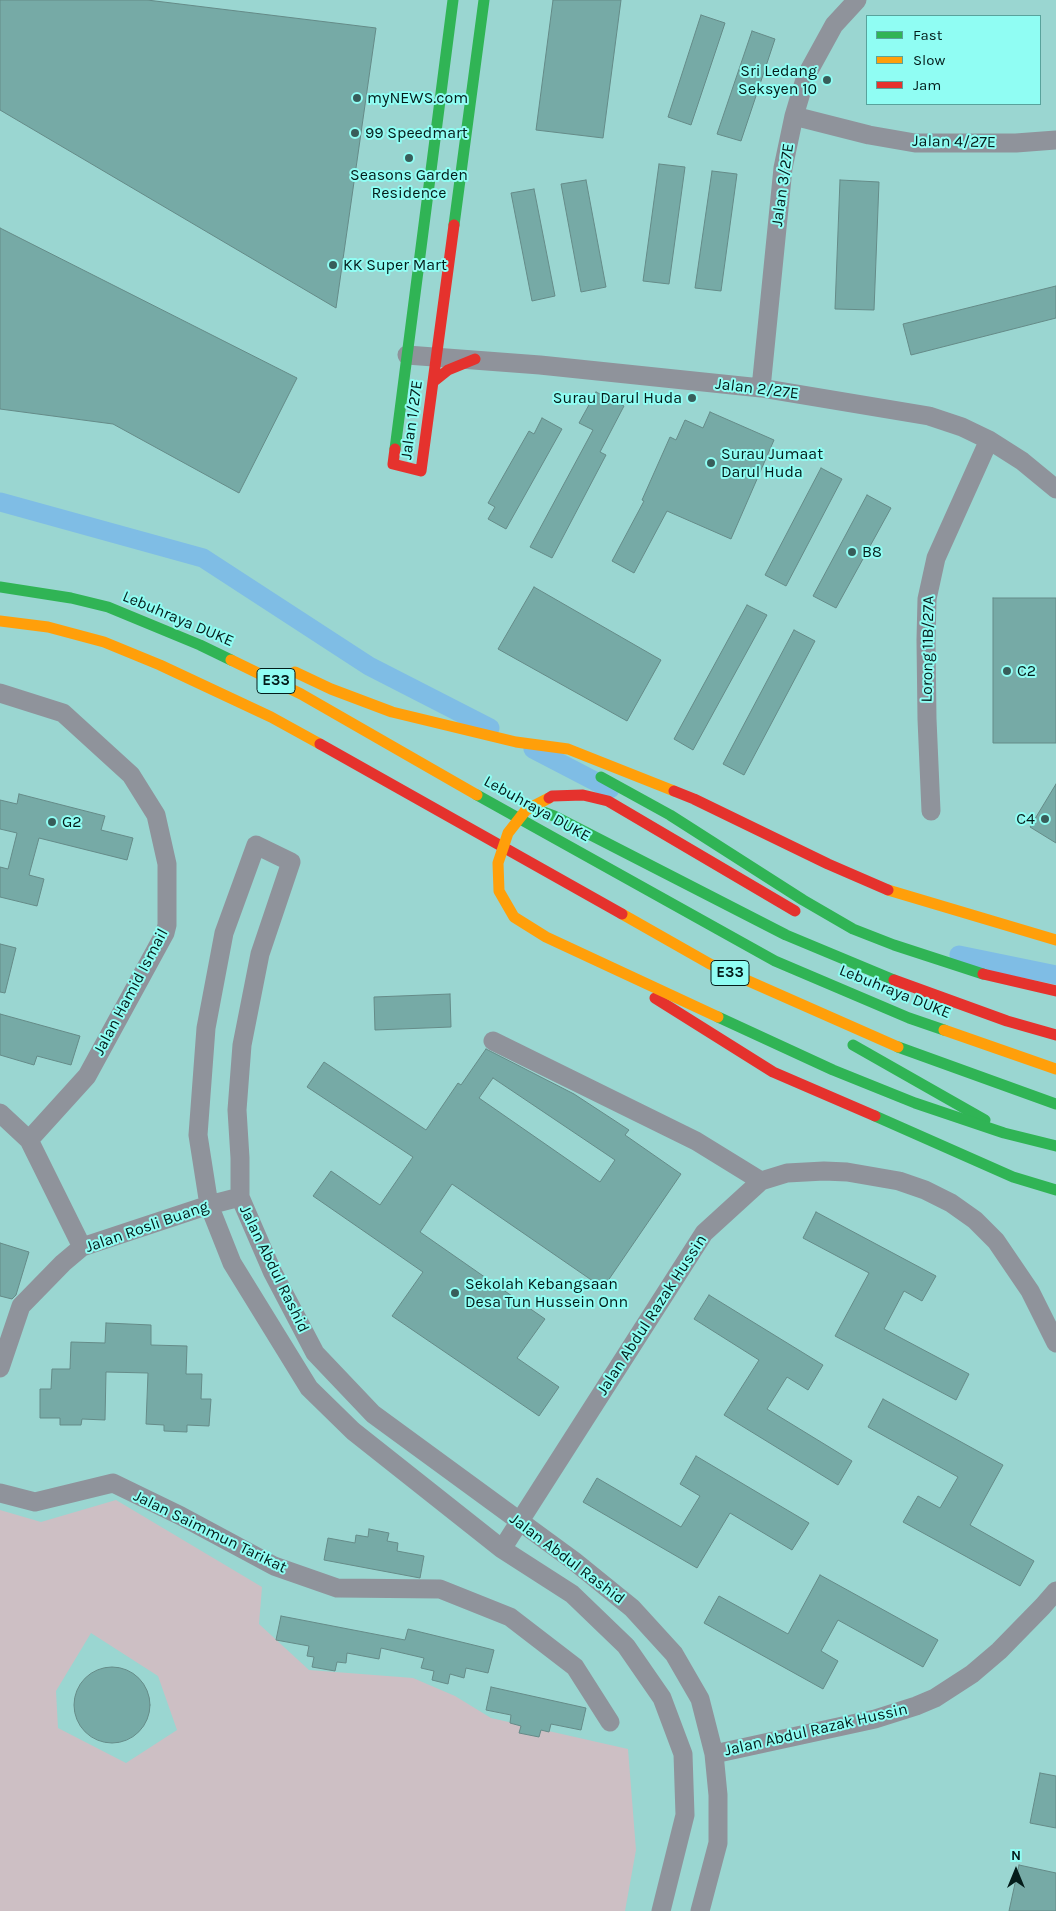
<!DOCTYPE html>
<style>
body{margin:0}
#map{position:relative;width:1056px;height:1911px;overflow:hidden;background:#9ad6d1;font-family:Karla,sans-serif}
canvas{display:block}
.legend{position:absolute;left:866px;top:15px;width:175px;height:90px;box-sizing:border-box;background:#90fdf3;border:1px solid #58a39c;margin:0;padding:6px 9px;list-style:none;font-size:15px;color:#041c1a}
.legend li{display:flex;align-items:center;gap:10px;height:25px}
.legend b{width:25px;border:1px solid #58a39c}
.north{position:absolute;left:991px;top:1846px;width:50px;height:50px;-webkit-text-stroke:4px #90fdf3;paint-order:stroke;rotate:0deg;font-size:14px;font-weight:700;line-height:20px;text-align:center;color:#041c1a}
.north::after{content:'';display:block;margin:auto;width:18px;height:22px;background:#041c1a;clip-path:polygon(50% 0,100% 100%,50% 72%,0 100%)}
</style>
<div id="map">
<canvas width="1056" height="1911"></canvas>
<ul class="legend">
<li><b style="height:6px;background:#30b455"></b>Fast</li>
<li><b style="height:6px;background:#ff9f0a"></b>Slow</li>
<li><b style="height:6px;background:#e5322d"></b>Jam</li>
</ul>
<div class="north">N</div>
</div>
<script>
const g = document.querySelector('canvas').getContext('2d');
g.lineJoin = 'round';
function fill(path, color) {
  g.fillStyle = color;
  g.fill(path, 'evenodd');
}
function toPath(rows) {
  const path = new Path2D();
  for (const r of rows) {
    if (r.length === 3) {
      path.moveTo(r[0] + r[2], r[1]);
      path.arc(r[0], r[1], r[2], 0, 2 * Math.PI);
      continue;
    }
    path.moveTo(r[0], r[1]);
    for (let i = 2; i < r.length; i += 2) path.lineTo(r[i], r[i + 1]);
  }
  return path;
}
function strokePath(path, color, width, dash) {
  g.strokeStyle = color;
  g.lineWidth = width;
  g.lineCap = dash ? 'butt' : 'round';
  g.setLineDash(dash || []);
  g.stroke(path);
}
function label(font, color, halo, rows, align = 'center') {
  g.font = font + ' Karla,sans-serif';
  g.lineWidth = 4;
  g.setLineDash([]);
  g.textBaseline = 'middle';
  g.strokeStyle = halo;
  g.fillStyle = color;
  for (const [text, x, y, turn = 0] of rows) {
    g.save();
    g.translate(x, y);
    g.rotate((+turn || 0) * Math.PI / 180);
    g.textAlign = isNaN(turn) ? turn : align;
    if (halo) g.strokeText(text, 0, 0);
    g.fillText(text, 0, 0);
    g.restore();
  }
}
const green = toPath([
 [116,1500,262,1587,259,1624,309,1670,413,1678,455,1696,491,1718,628,1749,636,1850,625,1911,0,1911,0,1510,41,1522],
 [91,1633,158,1676,177,1730,126,1763,58,1728,56,1691]
]);
const canal = toPath([
 [0,502,203,558,369,666,490,728],
 [533,749,610,789],
 [959,955,1056,975]
]);
const building = toPath([
 [0,0,147,0,376,28,336,308,0,110,0,0],
 [553,0,621,0,603,138,536,130,553,0],
 [701,15,725,23,691,125,668,117,701,15],
 [752,31,775,39,741,141,717,134,752,31],
 [659,164,685,167,669,284,643,281,659,164],
 [712,171,737,174,721,291,695,288,712,171],
 [586,180,606,287,581,292,561,184,586,180],
 [840,180,879,182,874,310,835,309,840,180],
 [534,189,555,296,532,301,511,193,534,189],
 [0,228,297,378,239,493,113,424,0,409,0,228],
 [1056,286,1056,318,911,355,903,324,1056,286],
 [596,392,624,406,600,452,606,455,552,558,530,547,593,430,579,423,596,392],
 [710,412,774,440,731,539,667,511,634,573,612,561,644,501,642,500,670,437,676,440,685,420,703,428,710,412],
 [542,418,562,429,506,529,488,519,495,507,488,503,529,431,534,434,542,418],
 [821,468,842,479,786,586,765,575,821,468],
 [867,495,891,508,836,608,813,596,867,495],
 [534,587,661,660,627,721,498,649,534,587],
 [993,598,1056,598,1056,743,993,743,993,598],
 [747,605,767,615,693,750,674,739,747,605],
 [794,630,815,641,744,775,723,764,794,630],
 [1056,784,1056,843,1030,827,1056,784],
 [19,794,105,816,101,830,133,838,127,860,39,838,29,875,44,879,37,906,0,897,0,867,8,869,17,833,0,829,0,800,17,804,19,794],
 [0,944,16,948,5,993,0,992,0,944],
 [450,994,451,1027,375,1030,374,997,450,994],
 [0,1014,80,1036,71,1065,37,1056,34,1065,0,1055,0,1014],
 [486,1049,574,1094,629,1130,625,1135,681,1174,603,1288,452,1184,420,1232,545,1319,517,1358,559,1387,539,1416,392,1316,423,1272,313,1196,331,1171,380,1205,413,1157,307,1087,324,1062,426,1130,458,1083,461,1085,486,1049],
 [493,1078,615,1160,600,1182,479,1098,493,1078],
 [816,1212,936,1276,922,1301,904,1291,884,1329,969,1374,956,1400,835,1336,869,1273,803,1238,816,1212],
 [0,1243,29,1252,16,1295,12,1299,0,1296,0,1243],
 [709,1295,823,1365,808,1390,787,1377,767,1409,852,1461,838,1485,724,1415,759,1360,694,1319,709,1295],
 [106,1323,151,1325,151,1345,187,1346,186,1374,202,1374,201,1399,211,1399,209,1426,187,1425,187,1432,164,1431,164,1425,146,1424,148,1373,106,1372,105,1420,82,1419,81,1425,60,1425,60,1418,40,1418,40,1389,51,1389,52,1369,70,1369,71,1342,105,1343,106,1323],
 [883,1399,1003,1465,970,1525,1034,1561,1020,1586,903,1522,918,1496,940,1508,958,1477,868,1427,883,1399],
 [696,1456,809,1523,792,1550,730,1513,697,1568,583,1502,597,1478,681,1527,700,1496,680,1484,696,1456],
 [369,1529,389,1533,387,1541,398,1543,397,1551,424,1556,420,1578,324,1560,328,1538,355,1543,356,1535,368,1537,369,1529],
 [820,1575,938,1640,923,1667,838,1620,821,1651,838,1661,823,1689,704,1623,719,1596,788,1634,820,1575],
 [281,1616,405,1640,408,1629,494,1650,488,1673,466,1668,464,1678,450,1674,448,1684,432,1680,434,1671,421,1668,424,1658,381,1648,379,1659,347,1653,346,1663,337,1662,335,1671,312,1667,314,1657,307,1656,309,1646,276,1640,281,1616],
 [112,1705,38],
 [491,1687,586,1708,581,1730,551,1724,549,1732,541,1730,539,1737,519,1733,521,1726,510,1723,511,1715,486,1710,491,1687],
 [1040,1773,1056,1776,1056,1828,1030,1823,1040,1773],
 [1019,1865,1056,1873,1056,1911,1009,1911,1019,1865]
]);
const street = toPath([
 [794,116,869,135,915,143,1016,143,1056,140],
 [407,355,540,365,761,388,929,416,962,427,989,440,1022,461,1056,489],
 [761,388,783,168,794,116,806,76,834,25,857,0],
 [0,693,63,713,131,775,156,815,167,864,167,925,165,933,87,1076,29,1140],
 [931,811,927,719,926,640,927,599,936,558,989,440],
 [493,1041,696,1141,761,1181],
 [0,1113,29,1140,82,1247],
 [0,1368,21,1306,63,1263,82,1247,209,1205,240,1197],
 [0,1493,35,1502,113,1483,181,1516,274,1566,337,1588,440,1589,510,1617,575,1667,610,1722],
 [502,1549,704,1233,761,1181,787,1173,824,1171,847,1172,899,1181,925,1190,951,1203,975,1220,996,1241,1030,1291,1056,1343],
 [714,1754,875,1719,916,1706,935,1698,972,1674,999,1651,1043,1606,1056,1591],
 [661,1911,685,1815,683,1754,662,1698,626,1646,572,1594,502,1549,353,1431,309,1388,232,1263,209,1205,198,1135,206,1028,224,933,256,845,291,862,260,954,242,1045,237,1110,240,1158,240,1197,272,1271,315,1353,373,1414,574,1561,632,1608,674,1654,700,1699,714,1754,718,1795,718,1843,700,1911]
]);
const fast = toPath([
 [454,225,484,0],
 [395,449,453,0],
 [0,587,71,598,108,607,200,645,231,660],
 [601,777,670,815,803,900,853,929,894,945,983,974],
 [477,795,775,961,909,1018,944,1030],
 [527,806,554,816,786,935,894,980],
 [853,1045,985,1120],
 [898,1047,1056,1104],
 [875,1116,1013,1177,1056,1190]
]);
const slow = toPath([
 [0,621,48,627,104,642,160,665,271,717,320,744],
 [231,660,301,694,477,795],
 [295,672,331,689,392,712,516,742,568,749,674,791],
 [888,890,1056,940],
 [622,914,710,964,898,1047],
 [944,1030,1056,1069]
]);
const jam = toPath([
 [433,382,448,370,475,359],
 [395,449,393,464,421,471,454,225],
 [320,744,622,914],
 [674,791,694,799,828,864,888,890],
 [983,974,1056,991],
 [894,980,1007,1021,1056,1035],
 [655,998,773,1072,875,1116]
]);
const fastBridge = toPath([
 [718,1017,833,1070,915,1103,1004,1133,1056,1146]
]);
const slowBridge = toPath([
 [549,798,526,810,508,833,498,863,499,891,514,917,546,937,718,1017]
]);
const jamBridge = toPath([
 [549,798,552,796,583,795,608,801,795,911]
]);
const markers = [
 [827,80,5,"#385d5a"],
 [357,98,5,"#385d5a"],
 [355,133,5,"#385d5a"],
 [409,158,5,"#385d5a"],
 [333,265,5,"#385d5a"],
 [692,398,5,"#385d5a"],
 [711,463,5,"#385d5a"],
 [852,552,5,"#385d5a"],
 [1007,671,5,"#385d5a"],
 [1045,819,5,"#385d5a"],
 [52,822,5,"#385d5a"],
 [455,1293,5,"#385d5a"]
];
const shields = [
 [276,681,38],
 [730,973,38]
];
const shieldNames = [
 ["E33",276,681],
 ["E33",730,973]
];
const poiNames = [
 ["Sri Ledang",817,71,"right"],
 ["Seksyen 10",817,89,"right"],
 ["myNEWS.com",367,98],
 ["99 Speedmart",365,133],
 ["Seasons Garden",409,175,"center"],
 ["Residence",409,193,"center"],
 ["KK Super Mart",343,265],
 ["Surau Darul Huda",682,398,"right"],
 ["Surau Jumaat",721,454],
 ["Darul Huda",721,472],
 ["B8",862,552],
 ["C2",1017,671],
 ["C4",1035,819,"right"],
 ["G2",62,822],
 ["Sekolah Kebangsaan",465,1284],
 ["Desa Tun Hussein Onn",465,1302]
];
const streetNames = [
 ["Jalan 4/27E",954,142,1],
 ["Jalan 3/27E",783,185,-82],
 ["Jalan 2/27E",757,389,7],
 ["Jalan 1/27E",412,420,-82],
 ["Lebuhraya DUKE",178,619,23],
 ["Lorong 11B/27A",928,649,-89],
 ["Lebuhraya DUKE",537,809,29],
 ["Jalan Hamid Ismail",131,992,-62],
 ["Lebuhraya DUKE",895,992,22],
 ["Jalan Rosli Buang",147,1227,-19],
 ["Jalan Abdul Rashid",274,1269,64],
 ["Jalan Abdul Razak Hussin",652,1315,-57],
 ["Jalan Saimmun Tarikat",210,1532,26],
 ["Jalan Abdul Rashid",567,1559,37],
 ["Jalan Abdul Razak Hussin",816,1730,-13]
];
fill(green, '#cdbfc4');
strokePath(canal, '#7fbde5', 19);
fill(building, '#76aaa6');
strokePath(building, '#658b88', 1);
strokePath(street, '#8f939b', 19);
strokePath(fast, '#30b455', 11);
strokePath(slow, '#ff9f0a', 11);
strokePath(jam, '#e5322d', 11);
strokePath(fastBridge, '#30b455', 11);
strokePath(slowBridge, '#ff9f0a', 11);
strokePath(jamBridge, '#e5322d', 11);
for (const [x, y, r, color] of markers) {
  const dot = new Path2D();
  dot.arc(x, y, r, 0, 2 * Math.PI);
  g.fillStyle = color;
  g.fill(dot);
  strokePath(dot, '#90fdf3', 2);
}
for (const [x, y, w] of shields) {
  const box = new Path2D();
  box.roundRect(x - w / 2, y - 12.5, w, 25, 4);
  g.fillStyle = '#90fdf3';
  g.fill(box);
  strokePath(box, '#041c1a', 1);
}
label('bold 15px', '#041c1a', null, shieldNames);
label('16px', '#041c1a', '#90fdf3', poiNames, 'left');
label('16px', '#041c1a', '#90fdf3', streetNames);
</script>
